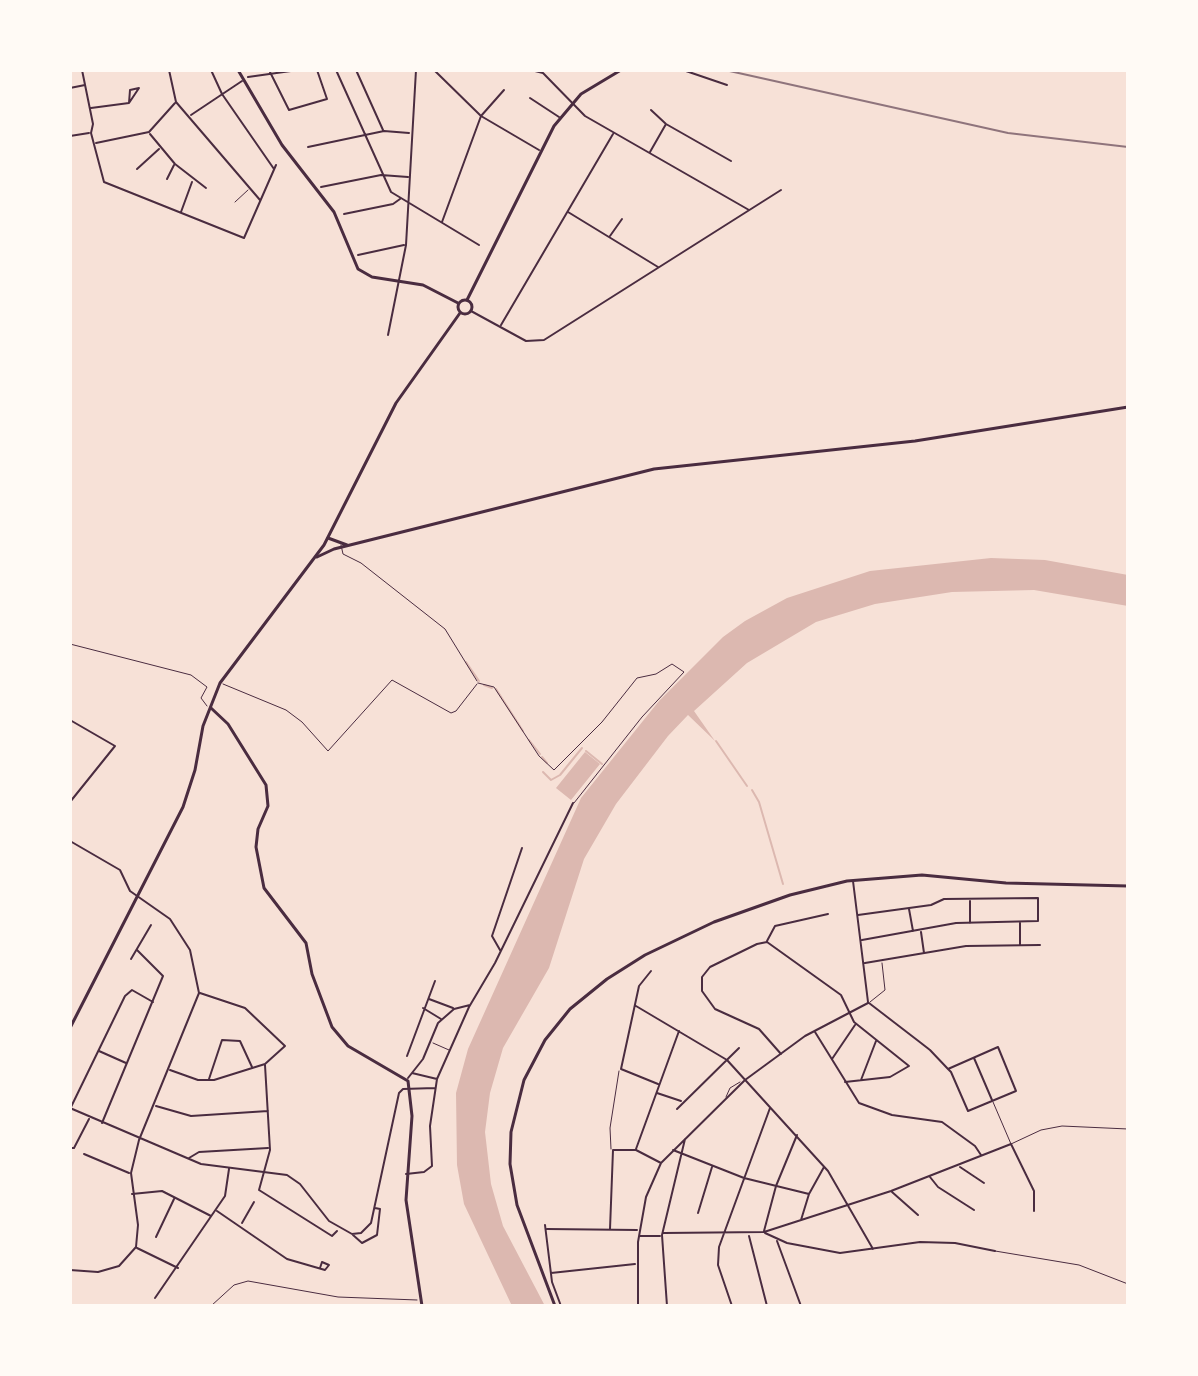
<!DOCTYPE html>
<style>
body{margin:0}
#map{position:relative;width:1198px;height:1376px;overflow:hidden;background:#f7e1d7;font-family:Overpass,sans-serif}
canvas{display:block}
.frame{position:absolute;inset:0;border:72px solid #fffaf5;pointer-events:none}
</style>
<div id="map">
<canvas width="1198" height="1376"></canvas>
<div class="frame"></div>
</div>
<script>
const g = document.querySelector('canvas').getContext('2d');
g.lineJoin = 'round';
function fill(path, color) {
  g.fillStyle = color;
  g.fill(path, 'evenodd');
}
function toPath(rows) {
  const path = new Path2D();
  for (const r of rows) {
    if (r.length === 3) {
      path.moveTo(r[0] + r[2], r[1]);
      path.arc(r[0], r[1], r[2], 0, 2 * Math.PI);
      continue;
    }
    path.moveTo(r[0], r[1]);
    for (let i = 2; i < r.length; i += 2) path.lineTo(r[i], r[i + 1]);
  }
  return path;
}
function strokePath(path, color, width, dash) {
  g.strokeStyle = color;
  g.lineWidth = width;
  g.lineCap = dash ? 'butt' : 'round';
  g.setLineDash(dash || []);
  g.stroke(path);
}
const water = toPath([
 [991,558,1045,560,1128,575,1128,606,1034,590,952,592,875,604,816,622,747,663,694,711,715,741,688,715,668,736,616,804,584,859,549,968,503,1048,490,1093,485,1132,491,1184,503,1226,545,1306,512,1306,464,1204,457,1165,456,1093,468,1049,581,798,659,701,723,637,745,621,787,598,870,571],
 [585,752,600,764,571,800,556,788]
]);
const stream = toPath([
 [466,662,479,681],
 [484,685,492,688],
 [496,689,523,731],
 [529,740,540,754],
 [716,741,747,786],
 [586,751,602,764],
 [542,757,547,763],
 [543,772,551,780,560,775,582,748],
 [752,790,759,802,783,884]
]);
const service = toPath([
 [235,202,248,190],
 [341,545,343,554,361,563,445,629,477,681],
 [70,644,191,675,207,687,201,698,207,706],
 [478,683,494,687,539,756,554,770,602,722,637,678,656,674,672,664,684,672,642,717,574,803],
 [223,684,286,710,302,722,328,751,392,680,451,713,456,711,477,684],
 [870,1002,885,990,882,963],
 [433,1043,449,1050],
 [726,1097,730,1088,740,1082],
 [993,1102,1011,1144,1041,1130,1062,1126,1128,1129],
 [611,1149,610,1128,619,1071],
 [995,1251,1079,1265,1128,1284],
 [211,1306,234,1285,248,1281,338,1297,417,1300]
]);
const minor = toPath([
 [82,70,93,124,91,133,104,182,244,238,276,165],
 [169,70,176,102,260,200],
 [211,70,222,94,274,169],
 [269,70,289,110,327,99,317,70],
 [336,70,391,192,479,245],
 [356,70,383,130],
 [434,70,481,116,539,150],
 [531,70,543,73,585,116,749,210],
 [683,70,727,85],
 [83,71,93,70],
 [248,77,298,70],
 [70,88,85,85],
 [530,98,559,117],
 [91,108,129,103,139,88,130,90,129,103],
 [651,110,666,124,731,161],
 [191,115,242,81],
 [150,134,175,164,206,188],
 [70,136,89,133],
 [96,143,149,132,175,103],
 [308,147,384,131,409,133],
 [650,152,666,124],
 [137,169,159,149],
 [167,179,174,165],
 [321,187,381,175,408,177],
 [181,212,192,182],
 [568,212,658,267],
 [344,214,393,204,400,199],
 [442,222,481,116,504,90],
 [610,236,622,219],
 [358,255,404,245],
 [471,311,526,341,544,340,781,190],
 [501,325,613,134],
 [388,335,406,245,416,70],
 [70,720,115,746,70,802],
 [70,841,120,870,130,891,170,919,190,950,199,993,139,1140,131,1173,138,1225,136,1247,119,1266,98,1272,70,1270],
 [853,881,868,1002],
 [970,901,970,923],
 [909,909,913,931],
 [858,915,931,905,944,899,1038,898,1038,921,956,923,862,940],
 [1020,923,1020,944],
 [921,932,924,953],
 [767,941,775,926,828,914],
 [500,950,492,936,522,848],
 [131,959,151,925],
 [865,963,966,946,1040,945],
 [651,971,639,986,621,1069,658,1084],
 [429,999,453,1008],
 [869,1003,921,1043,930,1050,948,1069,951,1072,968,1111,1016,1091,998,1047,948,1069],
 [636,1006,727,1060,828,1171,873,1249],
 [423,1008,441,1019],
 [815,1032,859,1103,892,1115,942,1122,975,1146,981,1155],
 [99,1051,126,1063],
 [781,1054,759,1029,715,1009,702,991,702,977,710,967,757,944,767,942,841,995,854,1022,909,1066,890,1077,845,1082],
 [407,1056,435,981],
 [974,1058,992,1100],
 [832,1059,855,1025],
 [265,1065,270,1150,259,1190,332,1236,337,1231],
 [170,1070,198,1080,214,1080,265,1064,285,1046,245,1008,200,993],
 [412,1073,437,1079],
 [408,1078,423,1059,438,1023,454,1009,470,1005],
 [209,1079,222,1040,240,1041,252,1067],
 [861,1080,876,1041],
 [657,1093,681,1101],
 [156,1106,191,1116,268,1111],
 [71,1107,125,996,132,990,153,1002],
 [70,1108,201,1164,287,1175,300,1184,329,1221,352,1234,361,1233,371,1223,399,1093,403,1089,435,1088],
 [677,1109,739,1048],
 [102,1123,163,976,137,950],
 [70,1148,74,1148,89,1119],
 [636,1149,679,1031],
 [673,1150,744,1178,809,1194],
 [84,1154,129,1173],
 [189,1158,199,1152,268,1148],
 [960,1167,984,1183],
 [406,1174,424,1172,432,1166,430,1126,437,1079,469,1007,495,963,573,803],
 [930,1177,938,1187,974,1210],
 [892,1192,918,1215],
 [132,1194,162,1191,211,1216],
 [217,1211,287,1259,325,1270,329,1265,322,1262,320,1268],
 [698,1213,712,1167],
 [801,1220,809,1194,824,1167],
 [242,1223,254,1202],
 [545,1225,552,1282,561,1306],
 [547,1229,637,1230],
 [610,1229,613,1150,636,1150,661,1163],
 [764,1231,776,1186,797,1135],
 [664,1233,764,1232,891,1191,1011,1144,1034,1191,1034,1211],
 [765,1233,787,1243,840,1253,920,1242,955,1243,995,1251],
 [353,1235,362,1243,377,1235,380,1209,375,1208],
 [639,1236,660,1236],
 [749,1236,767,1306],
 [156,1237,174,1199],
 [777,1241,801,1306],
 [137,1248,178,1268],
 [551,1273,635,1264],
 [155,1298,225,1196,229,1169],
 [638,1306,638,1242,646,1197,661,1163,745,1080,805,1036,868,1003],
 [667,1306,662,1235,685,1139],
 [732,1306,718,1265,719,1247,770,1108]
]);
const tertiary = toPath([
 [238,70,282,145,334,212,358,269,372,277,423,285,458,303],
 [328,538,347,545],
 [317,557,334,549,654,469,915,441,1128,407],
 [211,708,228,724,266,785,268,806,258,829,256,847,264,888,306,943,312,974,332,1027,348,1046,408,1081,412,1116,406,1200,422,1306]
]);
const secondary = toPath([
 [465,307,7],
 [467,300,554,126,581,94,621,70],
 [70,1028,183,807,195,770,203,726,220,683,324,545,396,403,460,313],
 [555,1306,517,1205,510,1164,511,1132,524,1080,545,1040,570,1009,607,979,645,955,714,922,790,895,847,881,922,875,1006,883,1128,886]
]);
const rail = toPath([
 [725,70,1008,133,1128,147]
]);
fill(water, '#dcb8b0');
strokePath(stream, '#dcb8b0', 2);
strokePath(service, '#4a2c40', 1);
strokePath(minor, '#4a2c40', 2);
strokePath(tertiary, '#4a2c40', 3);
strokePath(secondary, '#4a2c40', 3);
strokePath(rail, '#8f747c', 2);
</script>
